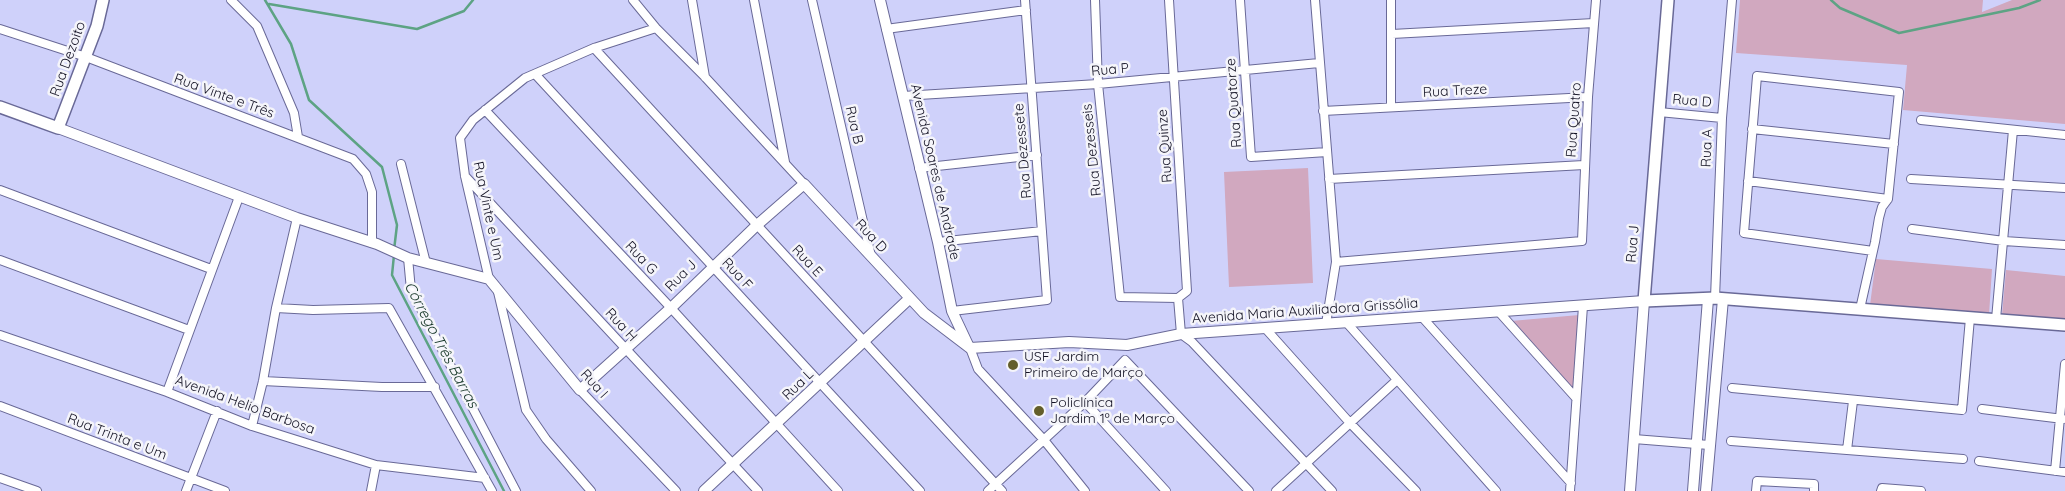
<!DOCTYPE html>
<meta charset="utf-8">
<style>
body{margin:0}
canvas{display:block;background:#cfd1fa}
</style>
<canvas width="2065" height="491"></canvas>
<script>
const g = document.querySelector('canvas').getContext('2d');
g.lineJoin = 'round';
function fill(path, color) {
  g.fillStyle = color;
  g.fill(path, 'evenodd');
}
function toPath(rows) {
  const path = new Path2D();
  for (const r of rows) {
    path.moveTo(r[0], r[1]);
    for (let i = 2; i < r.length; i += 2) path.lineTo(r[i], r[i + 1]);
  }
  return path;
}
function strokePath(path, color, width, dash) {
  g.strokeStyle = color;
  g.lineWidth = width;
  g.lineCap = dash ? 'butt' : 'round';
  g.setLineDash(dash || []);
  g.stroke(path);
}
function label(font, color, halo, rows, align = 'center') {
  g.font = font + ' Quicksand,sans-serif';
  g.lineWidth = 5;
  g.setLineDash([]);
  g.textBaseline = 'middle';
  g.strokeStyle = halo;
  g.fillStyle = color;
  for (const [text, x, y, turn = 0] of rows) {
    g.save();
    g.translate(x, y);
    g.rotate((+turn || 0) * Math.PI / 180);
    g.textAlign = isNaN(turn) ? turn : align;
    if (halo) g.strokeText(text, 0, 0);
    g.fillText(text, 0, 0);
    g.restore();
  }
}
const green = toPath([
 [1740,0,1983,0,1982,12,2012,0,2065,0,2065,124,1903,110,1907,65,1736,53],
 [1308,168,1313,283,1229,287,1224,172],
 [1876,259,1992,269,1989,315,1870,305],
 [2006,270,2065,276,2065,320,2002,315],
 [1579,315,1573,391,1511,321]
]);
const stream = toPath([
 [265,0,291,44,309,100,382,167,397,225,394,250],
 [1831,0,1840,8,1899,33,2019,8,2040,0],
 [269,4,417,29,464,11,473,0],
 [394,255,392,275,504,491]
]);
const minor = toPath([
 [231,0,257,26,294,113,298,137],
 [633,0,656,28,705,77,804,184],
 [692,0,705,77],
 [754,0,785,162],
 [812,0,871,256],
 [1095,0,1098,84,1120,297,1178,298,1187,291,1169,0],
 [1240,0,1251,157,1327,152],
 [1315,0,1336,262,1326,324],
 [1391,0,1391,106],
 [0,29,86,57,353,159,366,174,372,192,372,243],
 [886,29,1026,10],
 [1392,34,1594,23],
 [594,48,1002,491],
 [535,74,920,491],
 [903,96,1098,84,1319,63],
 [485,110,671,308,838,491],
 [1323,111,1588,97],
 [1659,112,1722,118],
 [1921,120,2065,135],
 [1752,129,1894,144],
 [401,164,426,263],
 [919,168,1037,155],
 [465,176,758,491],
 [1329,179,1584,165],
 [1911,179,2065,188],
 [1748,181,1888,199],
 [0,190,211,269],
 [1912,229,2004,241,2065,245],
 [938,242,1042,231],
 [408,258,411,290,516,491],
 [0,260,189,330],
 [1336,262,1582,241,1588,97,1596,0],
 [489,279,465,176,460,138,473,120,525,78,594,48,656,28],
 [498,292,526,410,546,439,591,491],
 [1178,298,1181,334,1192,342,1332,491],
 [1715,298,1722,118,1732,0],
 [276,308,313,310,389,308,492,491],
 [1860,309,1873,251,1875,242,1879,218,1882,207,1888,199,1899,92,1757,76,1744,233,1873,251],
 [952,311,1047,300,1025,0],
 [1499,312,1576,398],
 [1422,317,1571,483],
 [1996,319,2013,130],
 [1346,322,1496,491],
 [1265,328,1350,423,1416,491],
 [0,335,167,392,252,426,376,465,485,478],
 [970,348,978,369,1044,440,1085,491],
 [1125,360,1249,491],
 [263,381,382,387,435,387],
 [1732,388,1962,410,1970,318],
 [580,390,676,491],
 [167,392,239,197],
 [1085,402,1166,491],
 [0,406,225,491],
 [1982,409,2063,419],
 [252,426,263,381,276,308,297,218],
 [1634,439,1709,445],
 [1731,441,1963,459],
 [1847,450,1853,401],
 [1979,461,2065,472],
 [2055,471,2065,364],
 [0,478,37,491],
 [186,491,217,411],
 [371,491,376,465],
 [988,491,1085,402,1125,360],
 [1276,491,1397,380],
 [1570,491,1583,306],
 [1756,491,1757,481,1814,484,1814,491],
 [1881,491,1882,488,1921,491]
]);
const tertiary = toPath([
 [880,0,938,242,952,311,968,345],
 [58,128,297,218,377,244,408,258,489,279,580,390,671,308,757,225,804,184,924,313,970,348],
 [970,348,1069,342,1127,345,1181,334,1644,301,1630,491],
 [704,491,910,298],
 [1693,491,1708,299],
 [1706,491,1723,299]
]);
const secondary = toPath([
 [1668,0,1644,301,1715,298,2065,325],
 [0,107,58,128,97,26,103,0]
]);
const markers = [
 [1013,365,6,"#635e2a"],
 [1039,411,6,"#635e2a"]
];
const streetNames = [
 ["Rua Dezoito",68,59,-70],
 ["Rua P",1110,70,-5],
 ["Rua Treze",1455,91,-3],
 ["Rua Vinte e Três",224,96,20],
 ["Rua D",1692,101,5],
 ["Rua Quatorze",1234,103,-94],
 ["Rua Quatro",1574,120,-86],
 ["Rua B",854,125,77],
 ["Rua Quinze",1165,146,-94],
 ["Rua A",1707,148,-88],
 ["Rua Dezesseis",1092,150,-96],
 ["Rua Dezessete",1023,151,-95],
 ["Avenida Soares de Andrade",935,172,77],
 ["Rua Vinte e Um",488,211,78],
 ["Rua D",871,236,47],
 ["Rua J",1633,244,-85],
 ["Rua G",641,258,47],
 ["Rua E",807,261,47],
 ["Rua F",737,274,47],
 ["Rua J",681,276,-45],
 ["Avenida Maria Auxiliadora Grissólia",1305,311,-4],
 ["Rua H",621,325,47],
 ["Rua I",594,384,48],
 ["Rua L",798,385,-44],
 ["Avenida Helio Barbosa",245,405,20],
 ["Rua Trinta e Um",117,437,21]
];
const poiNames = [
 ["USF Jardim",1024,357],
 ["Primeiro de Março",1024,373],
 ["Policlínica",1050,403],
 ["Jardim 1º de Março",1050,419]
];
const waterNames = [
 ["Córrego Três Barras",441,345,62]
];
fill(green, '#d1a8bf');
strokePath(stream, '#5da384', 2.5);
strokePath(minor, '#696997', 10);
strokePath(tertiary, '#696997', 12);
strokePath(secondary, '#696997', 14);
strokePath(minor, '#fff', 8);
strokePath(tertiary, '#fff', 10);
strokePath(secondary, '#fff', 11);
for (const [x, y, r, color] of markers) {
  const dot = new Path2D();
  dot.arc(x, y, r, 0, 2 * Math.PI);
  g.fillStyle = color;
  g.fill(dot);
  strokePath(dot, '#f5f5fa', 2);
}
label('14px', '#131224', '#f5f5fa', streetNames);
label('14px', '#131224', '#f5f5fa', poiNames, 'left');
label('italic 15px', '#163628', '#f5f5fa', waterNames);
</script>
